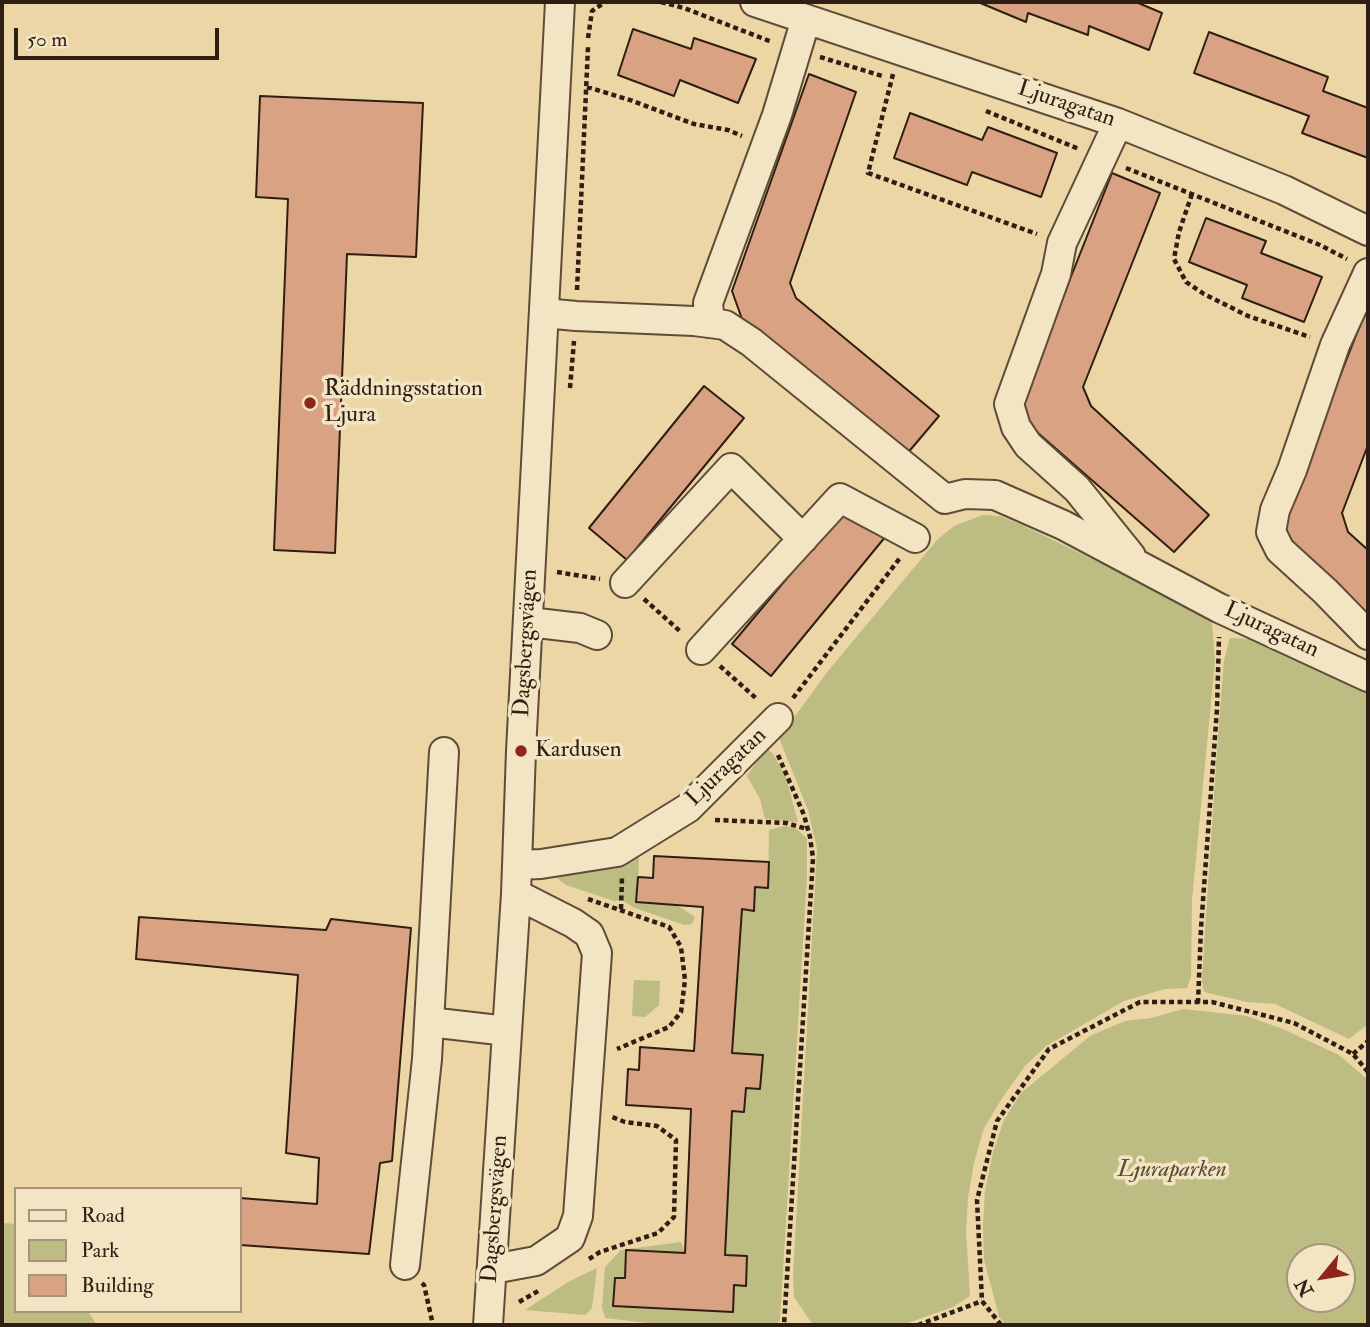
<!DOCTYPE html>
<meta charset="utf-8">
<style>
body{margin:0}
#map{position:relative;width:1370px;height:1327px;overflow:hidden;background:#ecd6a5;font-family:"IM FELL Double Pica",serif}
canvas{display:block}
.frame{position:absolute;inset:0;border:4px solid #2f1e13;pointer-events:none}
.legend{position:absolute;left:14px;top:1187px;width:228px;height:126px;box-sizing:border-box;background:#f3e4c4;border:2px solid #a5957d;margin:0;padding:9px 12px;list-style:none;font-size:21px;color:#2f1e13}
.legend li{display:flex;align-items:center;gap:14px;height:35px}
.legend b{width:35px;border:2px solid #a5957d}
.north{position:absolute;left:1286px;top:1243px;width:70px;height:70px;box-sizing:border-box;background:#f3e4c4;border:2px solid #a5957d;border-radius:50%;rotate:240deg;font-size:19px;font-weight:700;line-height:28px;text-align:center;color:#2f1e13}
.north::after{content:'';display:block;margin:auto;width:24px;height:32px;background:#8f2418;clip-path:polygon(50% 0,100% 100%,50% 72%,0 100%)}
.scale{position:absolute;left:14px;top:28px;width:205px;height:32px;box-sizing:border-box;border:4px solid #2f1e13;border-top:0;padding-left:9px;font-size:21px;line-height:24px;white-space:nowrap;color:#2f1e13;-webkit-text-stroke:5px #f3e4c4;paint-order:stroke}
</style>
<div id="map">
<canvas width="1370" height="1327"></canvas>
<div class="frame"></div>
<ul class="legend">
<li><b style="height:9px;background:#f3e4c4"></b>Road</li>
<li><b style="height:19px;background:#bdbc82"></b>Park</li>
<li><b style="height:19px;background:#d9a282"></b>Building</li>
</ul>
<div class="north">N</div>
<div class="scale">50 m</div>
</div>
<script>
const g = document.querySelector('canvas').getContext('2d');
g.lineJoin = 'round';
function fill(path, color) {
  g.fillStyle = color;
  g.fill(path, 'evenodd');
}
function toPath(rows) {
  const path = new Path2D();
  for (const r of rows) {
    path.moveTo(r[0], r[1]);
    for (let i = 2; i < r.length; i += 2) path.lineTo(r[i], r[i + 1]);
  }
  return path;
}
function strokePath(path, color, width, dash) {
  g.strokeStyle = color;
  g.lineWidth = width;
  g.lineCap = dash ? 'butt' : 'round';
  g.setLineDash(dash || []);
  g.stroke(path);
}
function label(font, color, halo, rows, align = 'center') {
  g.font = font + ' "IM FELL Double Pica",serif';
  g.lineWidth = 7;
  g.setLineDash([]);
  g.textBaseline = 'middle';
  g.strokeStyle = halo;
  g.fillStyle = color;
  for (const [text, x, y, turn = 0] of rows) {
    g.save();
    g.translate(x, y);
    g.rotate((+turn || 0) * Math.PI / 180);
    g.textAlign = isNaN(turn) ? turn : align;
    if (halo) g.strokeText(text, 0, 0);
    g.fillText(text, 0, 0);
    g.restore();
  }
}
const green = toPath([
 [983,515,1000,516,1022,525,1207,615,1212,623,1215,661,1192,900,1191,976,1187,988,1165,989,1124,1001,1046,1046,1025,1066,1003,1097,984,1128,974,1163,968,1198,966,1231,970,1296,953,1307,902,1325,813,1325,794,1297,793,1276,817,849,808,810,779,738,828,671,937,540,954,526],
 [1230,638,1251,639,1368,694,1368,1024,1349,1039,1275,1004,1247,1002,1204,992,1202,981,1205,931,1218,736,1224,661],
 [766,748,773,754,786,777,798,822,765,819,760,799,747,776],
 [784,826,797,829,807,839,807,876,780,1320,776,1325,666,1325,605,1318,602,1307,605,1267,621,1250,681,1242,685,1253,626,1250,625,1278,615,1278,613,1305,733,1311,734,1285,746,1285,747,1256,725,1255,732,1111,744,1112,746,1088,760,1089,763,1055,732,1053,742,909,754,911,755,887,768,887,769,830],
 [639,858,637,902,675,904,695,917,692,924,684,925,635,908,621,900,614,901,566,885,557,878,563,873,622,859],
 [634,980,660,981,659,1005,645,1017,632,1016],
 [1183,1009,1247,1016,1283,1029,1339,1055,1368,1080,1368,1325,1006,1325,999,1317,984,1259,983,1225,985,1191,993,1152,1004,1120,1021,1093,1090,1036,1125,1021,1151,1018],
 [1342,1257,1342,1299,1300,1299,1300,1257],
 [2,1223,16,1224,16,1311,88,1311,97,1325,2,1325],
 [597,1268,592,1308,586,1315,525,1310,568,1282]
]);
const building = toPath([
 [978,2,1136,2,1162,13,1149,50,1089,26,1088,35,1028,13,1026,22,978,2],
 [633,29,691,49,694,38,756,59,738,103,680,80,674,96,618,75,633,29],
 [1209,32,1328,77,1323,91,1368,108,1368,158,1302,133,1309,116,1194,73,1209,32],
 [809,74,856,92,790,283,796,298,939,416,906,455,742,319,732,291,809,74],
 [260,96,423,103,416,257,347,254,335,553,274,550,288,199,256,197,260,96],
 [910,113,982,140,988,127,1057,153,1041,197,972,172,967,185,894,158,910,113],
 [1112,173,1160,193,1083,387,1091,406,1209,515,1174,552,1030,426,1023,398,1112,173],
 [1206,218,1266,241,1261,253,1322,277,1304,322,1242,298,1247,285,1189,262,1206,218],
 [1368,305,1368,445,1342,513,1348,532,1368,550,1368,618,1290,549,1283,521,1368,305],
 [704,386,744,418,627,560,589,528,704,386],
 [849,504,886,536,771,676,732,644,849,504],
 [654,856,769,862,768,888,755,887,754,911,742,909,732,1053,763,1055,760,1089,746,1088,744,1112,732,1111,725,1255,747,1256,746,1286,734,1285,733,1312,613,1306,615,1278,625,1278,626,1250,685,1253,691,1109,626,1105,628,1069,639,1070,640,1047,694,1051,703,907,636,902,638,877,653,878,654,856],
 [139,917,326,930,331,919,411,928,392,1161,380,1163,369,1254,240,1245,240,1198,317,1204,319,1158,286,1153,298,975,136,959,139,917]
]);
const path = toPath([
 [661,2,684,8,772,42],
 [588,38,592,11,605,2],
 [820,57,882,76],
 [893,74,868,173,1037,234],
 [587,87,630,100,694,124,728,130,742,136],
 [986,111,1079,149],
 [1126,168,1320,245,1347,259],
 [1192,194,1179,232,1174,259,1186,282,1204,294,1248,316,1310,337],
 [577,290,588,47],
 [570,388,574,341],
 [557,572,600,579],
 [644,599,682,633],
 [720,666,758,700],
 [793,698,900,558],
 [778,755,804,815,810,837,813,858,784,1325],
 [715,820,786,823,807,829],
 [588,899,669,927,681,947,685,980,681,1012,669,1027,617,1049],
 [621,909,622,877],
 [1198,1003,1201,928,1217,709,1219,637],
 [1353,1054,1368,1041],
 [589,1259,600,1252,658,1233,674,1217,676,1140,657,1126,625,1122,612,1117],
 [422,1283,424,1285,433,1325],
 [519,1302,540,1290],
 [918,1325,982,1301],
 [1001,1325,982,1301,977,1200,997,1121,1049,1049,1140,1002,1212,1002,1294,1023,1353,1054,1368,1072]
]);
const minor = toPath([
 [755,2,1118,123,1284,190,1368,231],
 [1118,123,1062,243,1056,274,1009,404,1016,427,1028,445,1077,489,1131,556],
 [1368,273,1335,345,1292,470,1275,510,1271,532,1280,550,1325,591,1368,635],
 [544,313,576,316,694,321,725,325,751,342,945,499,965,494,995,495,1063,525,1219,608,1368,677],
 [710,323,708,303,777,115,806,19],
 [625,583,731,468,803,539],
 [529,622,580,628,597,635],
 [701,650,840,498,915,538],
 [517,865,541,864,617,852,688,808,778,718],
 [429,1022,507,1031],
 [405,1265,427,1059,444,752],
 [493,1269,536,1261,570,1238,578,1216,597,953,589,934,573,923,516,894],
 [488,1325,516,894,521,751,560,2]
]);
const markers = [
 [310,403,7,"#8f2418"],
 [521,751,7,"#8f2418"]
];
const streetNames = [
 ["Ljuragatan",1066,105,19],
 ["Ljuragatan",1271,631,25],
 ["Dagsbergsvägen",527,643,-87],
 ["Ljuragatan",727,768,-44],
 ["Dagsbergsvägen",496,1209,-86]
];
const poiNames = [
 ["Räddningsstation",324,390],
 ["Ljura",324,416],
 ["Kardusen",535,751]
];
const parkNames = [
 ["Ljuraparken",1172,1171]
];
fill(green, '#bdbc82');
fill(building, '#d9a282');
strokePath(building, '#2f1e13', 2);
strokePath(minor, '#5e4c38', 32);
strokePath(path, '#2f1e13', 4.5, [5, 3.5]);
strokePath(minor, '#f3e4c4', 28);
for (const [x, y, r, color] of markers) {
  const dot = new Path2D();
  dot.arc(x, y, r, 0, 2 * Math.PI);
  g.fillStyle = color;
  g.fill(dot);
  strokePath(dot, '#f3e4c4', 2.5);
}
label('23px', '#2f1e13', '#f3e4c4', streetNames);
label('23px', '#2f1e13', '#f3e4c4', poiNames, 'left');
label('italic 23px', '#5a4d34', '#f3e4c4', parkNames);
</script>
